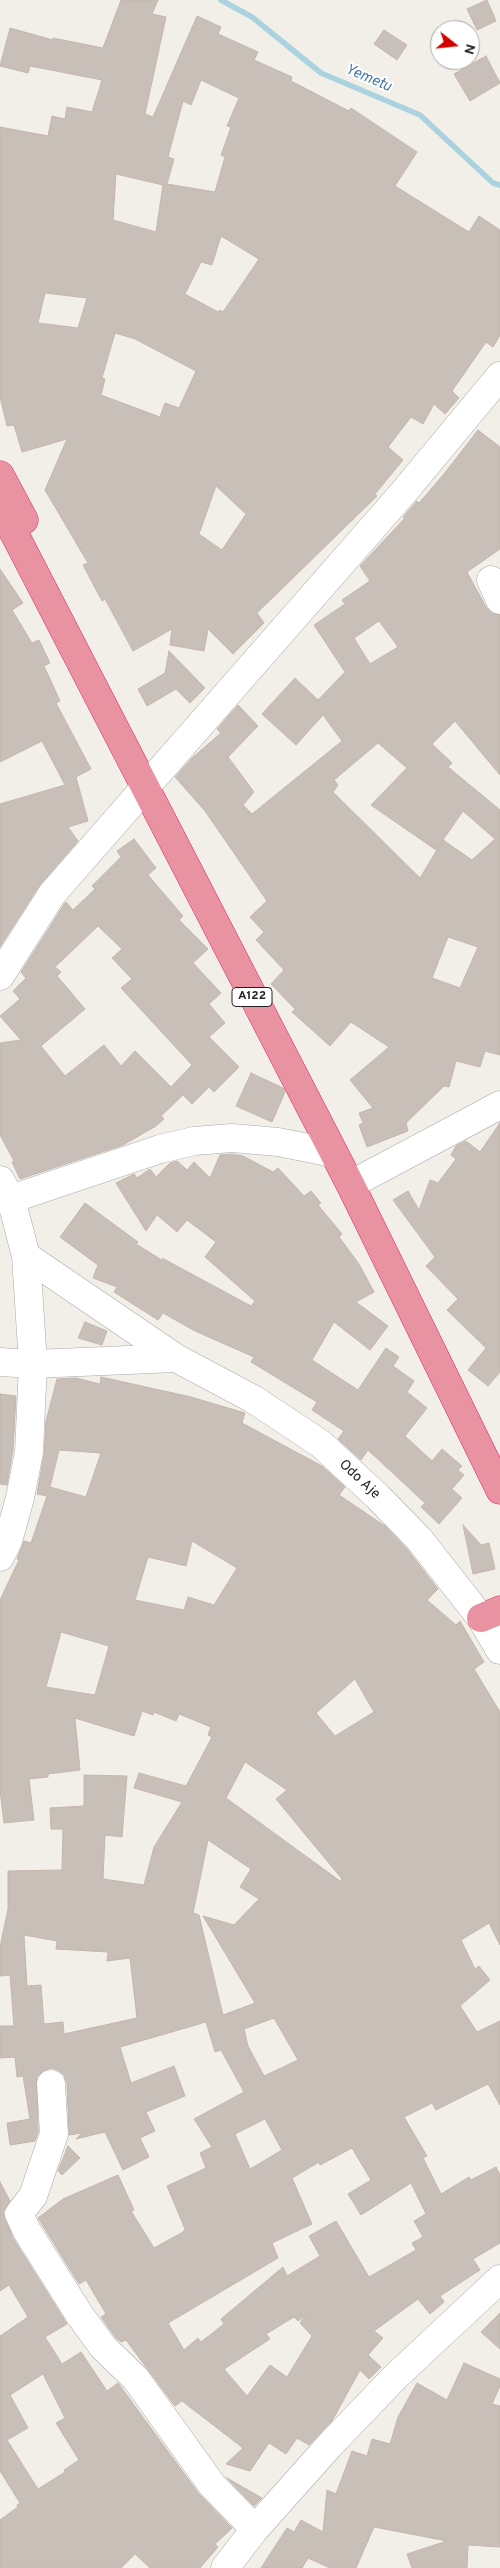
<!DOCTYPE html>
<style>
body{margin:0}
#map{position:relative;width:500px;height:2568px;overflow:hidden;background:#f2efe9;font-family:Overpass,sans-serif}
canvas{display:block}
.north{position:absolute;left:430px;top:20px;width:50px;height:50px;box-sizing:border-box;background:#fff;border:1px solid #a7a7a7;border-radius:50%;rotate:106deg;font-size:14px;font-weight:700;line-height:20px;text-align:center;color:#222}
.north::after{content:'';display:block;margin:auto;width:18px;height:22px;background:#d40000;clip-path:polygon(50% 0,100% 100%,50% 72%,0 100%)}
</style>
<div id="map">
<canvas width="500" height="2568"></canvas>
<div class="north">N</div>
</div>
<script>
const g = document.querySelector('canvas').getContext('2d');
g.lineJoin = 'round';
function toPath(rows) {
  const path = new Path2D();
  for (const r of rows) {
    path.moveTo(r[0], r[1]);
    for (let i = 2; i < r.length; i += 2) path.lineTo(r[i], r[i + 1]);
  }
  return path;
}
function strokePath(path, color, width, dash) {
  g.strokeStyle = color;
  g.lineWidth = width;
  g.lineCap = dash ? 'butt' : 'round';
  g.setLineDash(dash || []);
  g.stroke(path);
}
function fill(path, color) {
  g.fillStyle = color;
  g.fill(path, 'evenodd');
}
function label(font, color, halo, rows, align = 'center') {
  g.font = font + ' Overpass,sans-serif';
  g.lineWidth = 4;
  g.setLineDash([]);
  g.textBaseline = 'middle';
  g.strokeStyle = halo;
  g.fillStyle = color;
  for (const [text, x, y, turn = 0] of rows) {
    g.save();
    g.translate(x, y);
    g.rotate((+turn || 0) * Math.PI / 180);
    g.textAlign = isNaN(turn) ? turn : align;
    if (halo) g.strokeText(text, 0, 0);
    g.fillText(text, 0, 0);
    g.restore();
  }
}
const stream = toPath([
 [221,0,252,17,321,73,420,115,493,183,500,185]
]);
const building = toPath([
 [121,0,158,0,152,14,166,17,145,114,153,117,197,16,221,27,218,34,258,52,254,60,292,77,291,81,349,111,351,108,417,152,395,186,469,232,479,216,500,230,500,335,493,347,486,342,452,391,459,398,445,414,434,404,423,424,411,417,388,447,403,460,375,494,377,496,257,613,264,623,233,654,208,629,204,651,170,645,172,629,133,651,105,599,102,601,83,565,88,563,45,490,67,439,22,452,14,425,7,426,0,397,0,127,48,136,52,116,65,119,67,107,92,112,102,80,30,66,28,73,0,66,10,28,53,40,53,38,103,48,121,0],
 [201,80,239,98,227,126,231,127,221,155,225,157,215,192,167,184,174,159,168,157,183,101,191,105,201,80],
 [116,174,163,185,156,232,113,220,116,174],
 [221,236,259,259,223,312,220,310,218,312,185,294,201,262,212,265,221,236],
 [45,293,87,298,78,328,38,323,45,293],
 [115,333,135,339,196,371,179,408,165,403,160,417,101,395,105,379,102,378,115,333],
 [216,486,246,514,222,550,199,534,216,486],
 [487,0,496,21,477,30,467,9,487,0],
 [384,30,407,45,397,60,374,44,384,30],
 [486,56,500,83,470,101,454,74,486,56],
 [478,430,500,447,500,549,467,572,486,607,491,613,500,615,500,775,455,721,432,744,452,763,448,767,500,810,500,1055,485,1051,480,1067,456,1061,449,1087,444,1086,406,1123,408,1131,367,1147,359,1125,363,1123,359,1113,373,1108,350,1080,389,1047,351,1022,330,1046,292,1012,295,1009,271,984,284,970,256,940,264,932,250,917,267,901,205,811,175,777,192,758,221,733,217,729,238,705,258,726,228,757,254,792,243,805,252,814,342,741,323,715,296,745,262,714,295,678,318,700,345,672,314,625,345,604,342,600,370,581,360,566,405,518,403,517,417,501,419,503,444,474,478,430],
 [379,621,398,647,370,664,354,638,379,621],
 [378,743,407,768,371,805,436,850,463,811,495,839,472,860,443,840,420,878,333,792,338,785,334,780,378,743],
 [448,937,478,947,460,988,432,978,448,937],
 [0,569,23,603,12,610,32,643,39,640,50,663,44,666,60,701,56,703,91,769,76,777,88,821,68,827,78,841,39,886,0,947,0,804,65,785,42,741,0,762,0,569],
 [169,651,205,688,190,703,176,689,147,706,138,689,165,673,169,651],
 [134,839,156,868,148,875,183,916,179,920,208,949,193,963,221,993,209,1004,225,1023,209,1037,239,1067,214,1092,209,1087,192,1104,183,1095,161,1116,164,1119,156,1126,123,1145,20,1179,12,1162,14,1161,0,1135,0,1043,21,1040,0,1016,20,999,13,991,26,978,21,972,65,903,66,902,73,910,95,889,92,886,121,857,117,851,134,839],
 [98,926,122,949,112,958,132,979,121,988,192,1065,171,1087,135,1051,121,1066,104,1045,65,1076,41,1046,85,1009,57,976,61,972,55,967,98,926],
 [251,1073,283,1088,285,1092,272,1122,236,1106,251,1073],
 [500,1123,500,1372,488,1386,468,1370,486,1348,447,1310,458,1299,426,1266,435,1257,393,1200,408,1191,419,1210,430,1180,438,1183,456,1159,451,1155,456,1146,466,1141,480,1152,500,1123],
 [232,1154,243,1156,273,1172,278,1168,304,1196,311,1191,321,1203,318,1205,342,1234,339,1237,359,1264,374,1292,356,1302,388,1326,370,1350,334,1322,312,1360,358,1390,386,1348,399,1357,393,1366,414,1381,407,1392,427,1408,405,1436,432,1461,442,1449,462,1466,458,1470,464,1475,452,1489,462,1498,439,1524,421,1507,425,1503,368,1450,361,1460,338,1439,344,1431,312,1410,317,1402,251,1362,254,1357,195,1331,163,1313,158,1320,114,1292,117,1287,93,1278,98,1265,60,1237,85,1203,138,1242,136,1244,165,1262,162,1258,251,1306,255,1301,205,1257,216,1242,187,1220,177,1232,157,1215,146,1231,116,1183,134,1174,137,1178,150,1169,156,1177,170,1163,177,1161,187,1170,194,1162,210,1178,220,1155,232,1154],
 [85,1322,107,1331,102,1345,78,1338,85,1322],
 [101,1377,191,1397,245,1413,242,1423,322,1466,345,1487,339,1495,385,1526,407,1549,438,1589,427,1600,456,1625,460,1621,484,1662,474,1669,500,1712,500,1945,489,1923,461,1940,475,1969,479,1966,490,1980,460,2006,477,2032,500,2021,500,2105,488,2084,436,2110,432,2103,404,2117,427,2156,423,2158,441,2194,469,2177,471,2180,496,2167,500,2175,500,2243,473,2259,480,2270,440,2296,444,2302,430,2314,418,2299,374,2331,383,2338,368,2355,381,2367,369,2379,360,2370,332,2421,309,2445,297,2438,286,2454,269,2443,250,2471,226,2464,243,2448,182,2401,175,2406,126,2340,121,2342,115,2337,101,2317,106,2314,86,2280,79,2284,38,2218,63,2199,118,2175,134,2210,131,2211,154,2248,183,2232,185,2229,167,2186,206,2168,200,2153,212,2147,194,2119,244,2092,221,2050,215,2052,206,2022,120,2047,131,2083,174,2066,185,2096,146,2112,155,2131,140,2138,149,2157,123,2170,105,2132,76,2139,82,2133,69,2135,67,2083,64,2075,58,2070,51,2068,43,2071,37,2077,38,2132,35,2141,10,2145,7,2123,30,2119,23,2076,17,2077,15,2057,0,2058,0,2026,14,2026,10,1975,0,1976,0,1947,8,1909,8,1871,62,1870,63,1829,51,1829,50,1808,84,1806,84,1775,127,1776,122,1837,105,1835,103,1879,144,1885,154,1847,182,1802,134,1788,139,1773,186,1786,212,1737,208,1735,211,1727,179,1714,176,1721,154,1712,153,1715,142,1711,134,1736,75,1718,80,1770,48,1774,48,1777,29,1779,34,1820,4,1823,0,1790,0,1600,19,1560,17,1559,24,1541,31,1543,47,1496,37,1494,44,1455,46,1421,57,1379,76,1378,100,1384,101,1377],
 [59,1450,101,1453,86,1497,50,1487,59,1450],
 [192,1541,237,1568,214,1605,188,1597,184,1610,135,1600,148,1557,186,1566,192,1541],
 [61,1632,109,1646,95,1695,46,1687,61,1632],
 [355,1679,374,1712,335,1736,316,1713,355,1679],
 [245,1762,287,1790,276,1799,342,1879,340,1881,226,1798,245,1762],
 [208,1840,251,1869,240,1887,259,1899,234,1925,203,1916,255,2003,223,2015,199,1915,193,1913,208,1840],
 [24,1935,57,1941,56,1949,108,1952,107,1961,130,1958,137,2018,64,2034,63,2022,44,2024,41,1985,27,1986,24,1935],
 [274,2018,298,2060,264,2076,248,2046,244,2029,274,2018],
 [265,2119,282,2150,250,2169,235,2134,265,2119],
 [352,2148,371,2180,348,2194,361,2215,411,2183,426,2214,414,2221,423,2237,412,2243,416,2250,369,2277,336,2221,309,2236,320,2256,287,2276,283,2267,221,2319,224,2324,201,2342,198,2338,184,2350,168,2323,278,2258,272,2243,312,2224,292,2178,319,2162,320,2165,352,2148],
 [305,2316,300,2323,312,2336,287,2377,270,2365,247,2396,224,2369,270,2339,266,2334,294,2317,298,2321,305,2316],
 [0,1394,16,1396,13,1450,7,1485,0,1484,0,1394],
 [463,1525,481,1545,489,1543,495,1569,473,1574,463,1525],
 [68,2146,80,2158,62,2175,58,2171,68,2146],
 [0,2182,10,2201,3,2213,13,2238,67,2324,45,2337,62,2364,81,2352,107,2391,118,2383,199,2494,232,2528,215,2544,218,2547,200,2568,150,2568,135,2554,121,2568,0,2568,0,2520,18,2507,17,2505,20,2503,0,2471,0,2336,28,2317,9,2285,0,2291,0,2182],
 [43,2374,65,2418,56,2423,79,2460,64,2470,65,2472,38,2489,7,2440,28,2428,10,2395,43,2374],
 [500,2313,500,2349,481,2332,500,2313],
 [464,2363,500,2379,500,2386,492,2404,500,2406,500,2547,468,2545,467,2568,412,2568,407,2554,447,2541,374,2527,356,2568,330,2568,308,2558,302,2568,261,2568,287,2528,294,2532,301,2520,323,2532,327,2490,336,2494,352,2451,367,2456,372,2439,390,2444,398,2417,417,2383,447,2400,464,2363],
 [227,2478,262,2498,254,2506,227,2478]
]);
const minor = toPath([
 [491,580,500,600],
 [0,976,52,894,403,493,500,376],
 [363,1178,500,1105],
 [0,1180,11,1199,26,1256,33,1364,29,1452,20,1498,8,1541,0,1557],
 [11,1199,160,1149,194,1141,232,1138,278,1142,333,1153],
 [26,1256,176,1358],
 [0,1362,33,1364,176,1358,253,1399,321,1444,378,1497,419,1539,481,1618,500,1650],
 [51,2084,54,2134,33,2196,19,2214,27,2231,79,2314,103,2347,136,2379,212,2485,255,2529],
 [225,2568,255,2529,329,2446,394,2378,500,2279]
]);
const highway = toPath([
 [0,475,24,520],
 [0,506,351,1186,500,1490],
 [481,1618,500,1610]
]);
const shields = [
 [252,997,40]
];
const shieldNames = [
 ["A122",252,997]
];
const streetNames = [
 ["Odo Aje",359,1480,43]
];
const waterNames = [
 ["Yemetu",368,79,23]
];
strokePath(stream, '#aad3df', 5.5);
fill(building, '#c7bfb8');
strokePath(building, '#c4b6ab', 1);
strokePath(minor, '#a9a9a9', 29);
strokePath(highway, '#dc2a67', 29);
strokePath(minor, '#fff', 28);
strokePath(highway, '#e892a2', 28);
for (const [x, y, w] of shields) {
  const box = new Path2D();
  box.roundRect(x - w / 2, y - 9.5, w, 19, 4);
  g.fillStyle = '#fff';
  g.fill(box);
  strokePath(box, '#222', 1);
}
label('bold 12px', '#222', null, shieldNames);
label('14px', '#222', '#fff', streetNames);
label('italic 15px', '#4a7aab', '#fff', waterNames);
</script>
